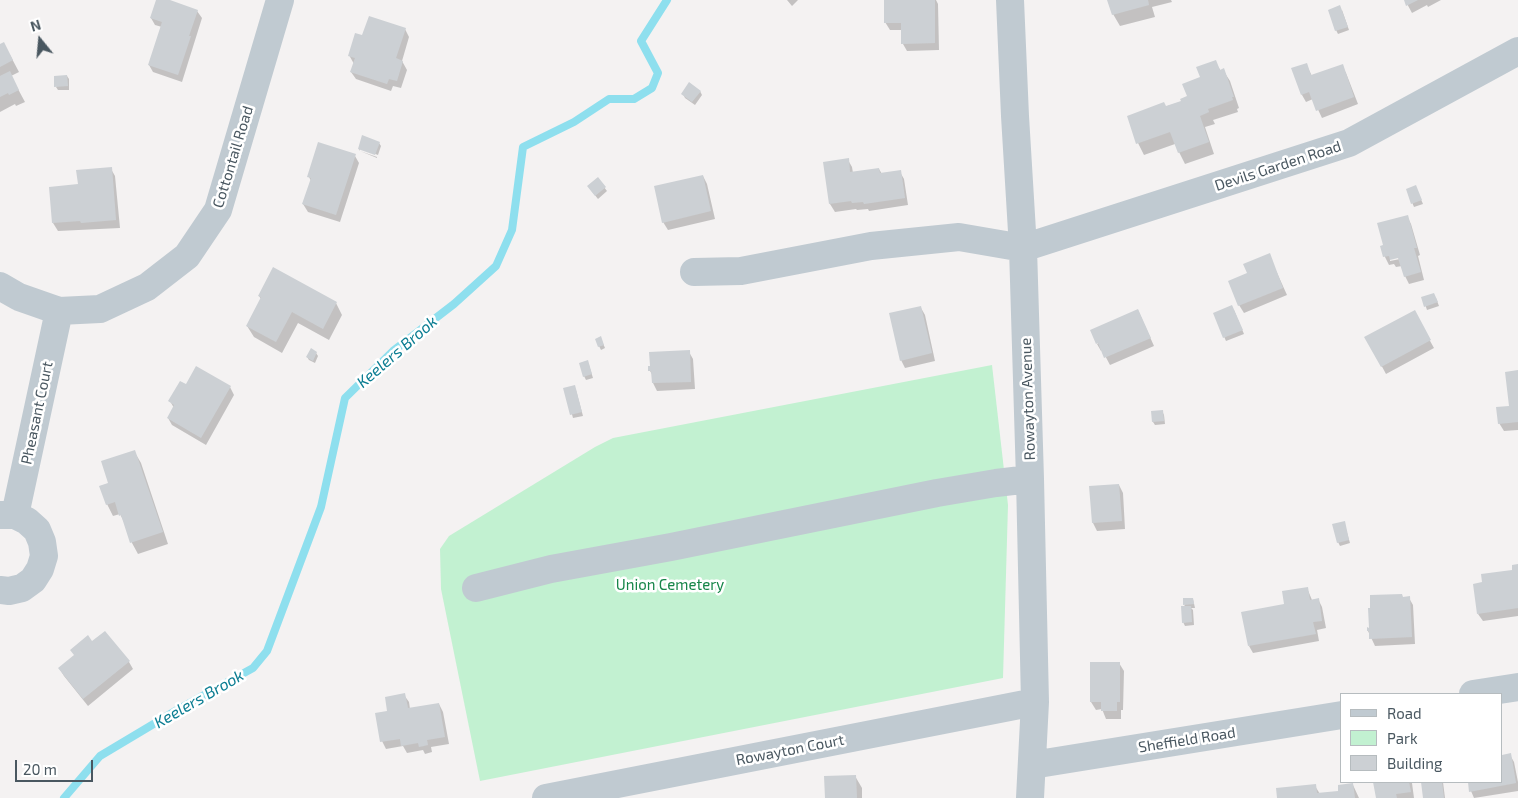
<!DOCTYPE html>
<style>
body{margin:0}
#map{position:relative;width:1518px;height:798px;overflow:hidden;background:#f4f2f2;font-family:"Exo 2",sans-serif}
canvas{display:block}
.legend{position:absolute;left:1340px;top:693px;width:162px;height:90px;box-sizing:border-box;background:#fff;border:1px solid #b6bcbf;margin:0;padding:6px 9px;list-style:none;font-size:15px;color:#495760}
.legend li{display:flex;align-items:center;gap:10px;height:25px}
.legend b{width:25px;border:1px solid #b6bcbf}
.north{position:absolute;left:15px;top:15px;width:50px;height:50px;-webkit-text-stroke:4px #fff;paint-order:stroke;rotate:343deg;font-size:14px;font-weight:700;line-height:20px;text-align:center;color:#495760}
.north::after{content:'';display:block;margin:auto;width:18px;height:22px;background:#495760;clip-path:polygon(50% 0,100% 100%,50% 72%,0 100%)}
.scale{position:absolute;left:15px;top:760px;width:78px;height:22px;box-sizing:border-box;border:2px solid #495760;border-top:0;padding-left:6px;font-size:15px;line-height:18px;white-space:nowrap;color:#495760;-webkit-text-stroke:4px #fff;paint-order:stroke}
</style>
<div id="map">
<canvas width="1518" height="798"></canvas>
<ul class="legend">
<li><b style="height:6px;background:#c0cad1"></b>Road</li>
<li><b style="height:14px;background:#c2f1d1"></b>Park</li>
<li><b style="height:14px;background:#ccd0d4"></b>Building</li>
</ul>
<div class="north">N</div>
<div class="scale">20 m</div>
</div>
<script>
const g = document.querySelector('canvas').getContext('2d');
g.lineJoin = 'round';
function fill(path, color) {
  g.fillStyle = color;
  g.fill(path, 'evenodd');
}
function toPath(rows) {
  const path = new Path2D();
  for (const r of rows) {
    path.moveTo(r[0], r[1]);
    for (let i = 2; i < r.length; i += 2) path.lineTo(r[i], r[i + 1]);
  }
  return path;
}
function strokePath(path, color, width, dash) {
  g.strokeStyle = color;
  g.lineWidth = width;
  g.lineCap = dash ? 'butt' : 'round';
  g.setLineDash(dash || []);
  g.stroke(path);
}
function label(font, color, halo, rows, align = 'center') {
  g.font = font + ' "Exo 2",sans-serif';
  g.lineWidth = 5;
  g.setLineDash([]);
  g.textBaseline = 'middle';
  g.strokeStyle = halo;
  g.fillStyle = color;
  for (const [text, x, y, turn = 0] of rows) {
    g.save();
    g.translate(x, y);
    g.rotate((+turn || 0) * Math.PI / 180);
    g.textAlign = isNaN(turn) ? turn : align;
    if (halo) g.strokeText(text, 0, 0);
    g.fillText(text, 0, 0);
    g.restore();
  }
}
const green = toPath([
 [992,365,1008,505,1003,678,480,781,441,589,440,549,449,536,595,447,613,438]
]);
const shadow = toPath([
 [157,0,166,0,197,11,202,18,182,82,153,72,149,65,162,27,155,25,151,18],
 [787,0,798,0,792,6],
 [885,0,936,0,938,4,939,50,907,51,903,44,902,30,890,30,885,22],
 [1109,0,1171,0,1172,2,1152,7,1155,17,1120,26,1113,14],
 [1405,0,1441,0,1428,7,1427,5,1412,13],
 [1342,10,1349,30,1338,34,1336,30],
 [405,29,409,37,402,61,407,70,401,88,393,86,391,91,356,79,351,72,354,64,349,55,363,36],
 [0,46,10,55,19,72,11,76,25,102,16,106,15,104,0,112],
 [1215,62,1221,71,1223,70,1230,81,1239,108,1237,109,1238,112,1213,120,1215,124,1205,127,1214,154,1185,164,1175,144,1144,155,1138,143,1128,117,1182,102,1188,97],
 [1306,64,1312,76,1342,66,1346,73,1358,104,1322,118,1313,99,1306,102,1302,95],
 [67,76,69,79,69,90,58,90,56,87],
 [700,91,702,95,695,105,685,98,683,94],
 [363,137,379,143,381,146,378,155,360,148,360,151,359,149],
 [360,151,377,157,377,158],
 [355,156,359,163,340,222,308,212,303,204,311,181,309,177],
 [848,160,852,167,853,173,879,169,882,174,900,172,904,179,908,205,869,211,868,209,857,210,856,209,835,212,830,204,824,163],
 [111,169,115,176,120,228,58,231,53,223,79,185],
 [703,176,707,184,715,219,668,230,663,222],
 [598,179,607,191,598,199,590,189],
 [1407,190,1417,190,1423,204,1414,207],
 [1407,216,1411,224,1420,255,1418,256,1424,280,1409,284,1405,276,1402,266,1396,267,1394,264,1389,265,1385,257,1382,247],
 [1404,255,1405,258,1390,261,1390,259],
 [1269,255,1287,295,1244,313,1239,305],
 [259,296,336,303,342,315,329,340,298,323,282,353,254,337,247,326,261,299],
 [1423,298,1436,298,1439,306,1427,310],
 [921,308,925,315,935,361,905,368,901,360],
 [1138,310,1154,346,1110,365,1102,350,1101,351,1097,344],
 [1234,310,1244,334,1226,341,1214,314],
 [1414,312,1434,348,1386,374,1366,337],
 [602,341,605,348,601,350,599,346],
 [689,352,693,359,695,389,657,391,653,383,653,376,650,371],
 [316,353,318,356,315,363,309,360,307,357],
 [589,365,593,378,586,380,584,376],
 [1518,371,1518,430,1504,431,1499,423,1510,407],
 [186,386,230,387,234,395,206,445,172,425,168,418,174,408,170,401],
 [565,389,576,390,583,416,573,418],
 [1162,411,1164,415,1165,424,1155,425,1153,422,1152,412],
 [134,451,141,463,168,544,138,554,132,543,125,524,120,514,113,516,107,504],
 [1119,485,1123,493,1125,529,1097,531,1093,523,1091,487],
 [1344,522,1350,543,1340,546,1338,542],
 [1518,565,1518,616,1483,621,1478,614],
 [1307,588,1312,600,1318,599,1322,607,1326,628,1317,630,1319,641,1253,653,1249,646],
 [1403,598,1409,598,1413,605,1415,644,1375,646,1368,631,1368,629,1370,629,1372,609],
 [1193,599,1195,608,1191,608,1193,610,1194,625,1185,626,1183,622,1186,607,1184,605],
 [92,642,129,662,133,669,88,706,64,676,59,668],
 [1119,663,1124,671,1123,710,1121,710,1121,719,1106,719,1102,709,1096,710,1091,702],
 [404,695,409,702,410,709,439,704,443,712,449,744,431,747,432,752,425,754,423,750,407,753,403,746,386,749,382,741,389,712],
 [1510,755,1514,762,1518,782,1518,791,1474,798,1471,791,1469,782,1502,782,1502,756],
 [855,776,862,788,862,798,826,798],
 [1375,782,1422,782,1412,783,1414,798,1377,798],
 [1423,782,1443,782,1445,798,1425,798],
 [1353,785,1359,798,1278,798,1315,786,1320,794,1340,792]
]);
const stream = toPath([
 [64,798,100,756,177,710,253,668,267,651,321,507,345,398,393,351,454,304,496,266,512,230,523,147,574,122,609,99,634,99,652,88,658,73,641,41,667,0]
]);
const building = toPath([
 [156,0,170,0,198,10,189,36,191,36,178,75,148,65,162,22,150,18],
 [884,0,935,0,935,43,901,44,901,23,884,23],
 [1107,0,1148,0,1149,5,1112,15],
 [1404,0,1418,0,1406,6],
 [1340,5,1348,27,1335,31,1328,10],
 [369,16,406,28,396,58,403,61,397,81,389,79,387,84,350,72,355,58,348,56,355,33,362,35],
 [4,42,13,60,0,67,0,44],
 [1216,60,1220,70,1224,68,1234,97,1232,97,1233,100,1208,109,1209,112,1200,116,1209,142,1178,153,1170,132,1136,144,1127,116,1164,102,1166,106,1181,101,1180,99,1187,96,1182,84,1200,77,1196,67],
 [1307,63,1311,75,1343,64,1354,97,1316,111,1309,92,1301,95,1291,68],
 [10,71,19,90,9,95,8,93,0,97,0,76],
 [67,75,68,86,54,87,54,76],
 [689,82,701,91,692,102,681,94],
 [362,135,380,142,375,155,358,149],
 [318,142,356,154,336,215,302,204,311,178,307,177],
 [849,158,850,172,879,168,880,173,901,170,905,198,864,204,863,202,852,203,851,201,829,204,823,162],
 [112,167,116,220,81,223,80,221,52,223,49,187,78,184,76,170],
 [703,175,711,211,662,223,654,186],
 [598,177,606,187,595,196,587,186],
 [1416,185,1422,200,1411,204,1406,189],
 [1408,215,1417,248,1414,248,1421,272,1404,277,1398,258,1390,260,1389,256,1383,257,1380,246,1383,245,1377,223],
 [1270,253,1283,288,1238,306,1228,281,1247,273,1243,264],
 [273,267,337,302,323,329,292,312,276,342,246,326,261,297,258,296],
 [1434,293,1438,302,1424,307,1421,297],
 [1232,305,1243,330,1223,338,1213,313],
 [921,306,932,353,900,361,889,313],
 [1138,309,1151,338,1104,358,1098,343,1096,344,1090,330],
 [1415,310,1431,340,1381,367,1364,337],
 [601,336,604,345,598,347,595,339],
 [311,348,317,352,313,361,306,357],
 [690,350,691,382,652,383,651,371,648,371,648,366,650,366,649,352],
 [588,360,592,374,583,377,579,363],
 [196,366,231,386,201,438,167,418,174,405,168,401,180,381,186,384],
 [1518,370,1518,422,1498,424,1496,407,1509,406,1505,372],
 [575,385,582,412,570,415,563,388],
 [1163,410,1164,421,1152,422,1151,411],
 [135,450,163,532,130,543,121,515,119,516,115,502,106,505,99,486,108,483,101,461],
 [1119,484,1122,521,1092,523,1089,486],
 [1345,521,1349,540,1337,543,1332,524],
 [1518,564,1518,608,1477,614,1473,584,1482,582,1481,574,1512,570,1512,565],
 [1308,587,1310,600,1319,598,1322,621,1313,622,1316,634,1248,646,1241,612,1284,604,1282,591],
 [1402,594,1403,597,1410,596,1412,637,1369,639,1369,631,1367,631,1367,627,1369,628,1368,608,1370,608,1370,595],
 [1183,598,1193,598,1194,604,1183,605],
 [1181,606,1191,606,1192,622,1182,623],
 [105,631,130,661,83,699,58,668,74,655,70,650,88,635,92,641],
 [1090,662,1120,662,1120,702,1117,702,1117,711,1101,711,1101,702,1090,702],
 [405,693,408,708,439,703,445,737,427,740,428,745,419,747,418,743,401,746,400,739,380,742,375,713,387,711,385,697],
 [1511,753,1516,783,1469,792,1468,782,1502,782,1502,755],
 [856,775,857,798,825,798,824,776],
 [1373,782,1409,782,1411,792,1396,794,1397,798,1376,798],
 [1421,782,1442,782,1444,798,1423,798],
 [1353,783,1355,798,1277,798,1276,788,1316,784,1317,793,1338,791,1338,785]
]);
const minor = toPath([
 [1010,0,1015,116,1023,248,1030,479,1035,702,1030,798],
 [694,272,741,271,871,246,959,237,1023,248,1349,143,1518,51],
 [0,286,19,297,59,311,100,309,147,287,187,256,218,210,280,0],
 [0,515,15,515,27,521,37,530,42,542,44,556,40,569,33,580,22,588,9,591,0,590],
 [15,515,59,311],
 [476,588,551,569,671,547,937,493,996,483,1030,479],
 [1473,694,1518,687],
 [1032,765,1342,715],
 [546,798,1035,702]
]);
const streetNames = [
 ["Cottontail Road",233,157,-73],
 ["Devils Garden Road",1278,166,-18],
 ["Rowayton Avenue",1028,399,-92],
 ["Pheasant Court",37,413,-78],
 ["Sheffield Road",1187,740,-9],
 ["Rowayton Court",790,750,-11]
];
const parkNames = [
 ["Union Cemetery",670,585]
];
const waterNames = [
 ["Keelers Brook",397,352,-41],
 ["Keelers Brook",199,699,-30]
];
fill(green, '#c2f1d1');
fill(shadow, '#0003');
strokePath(stream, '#8edfee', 8);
fill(building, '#ccd0d4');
strokePath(minor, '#c0cad1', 28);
label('15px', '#495760', '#fff', streetNames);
label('15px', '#168548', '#fff', parkNames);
label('italic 16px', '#0b7d92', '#fff', waterNames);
</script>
